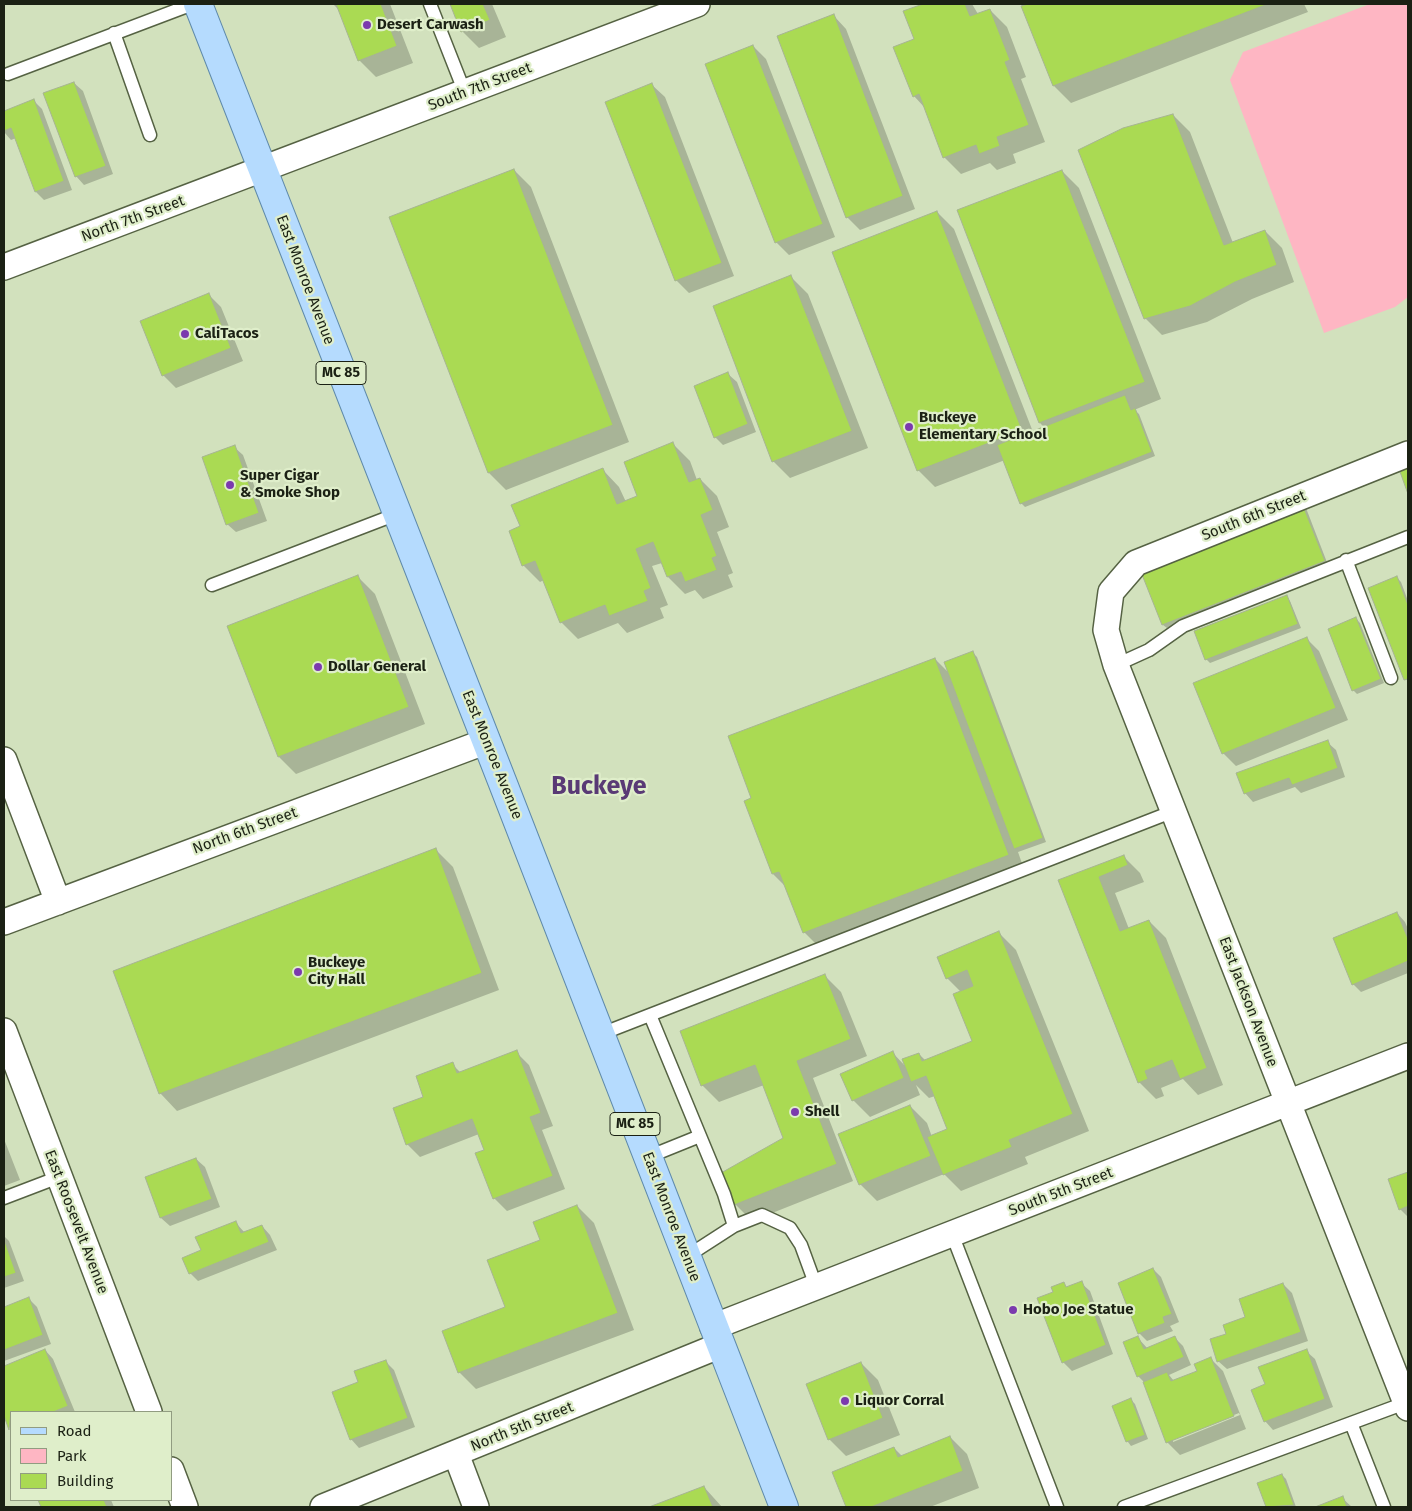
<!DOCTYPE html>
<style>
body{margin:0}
#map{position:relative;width:1412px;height:1511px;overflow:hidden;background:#d2e1bd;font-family:"Fira Sans",sans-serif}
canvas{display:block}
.frame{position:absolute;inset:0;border:5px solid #1b2114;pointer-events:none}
.legend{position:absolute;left:10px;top:1411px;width:162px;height:90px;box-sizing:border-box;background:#dfeeca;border:1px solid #919c81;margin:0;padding:6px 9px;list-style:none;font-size:15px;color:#1b2114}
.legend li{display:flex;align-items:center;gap:10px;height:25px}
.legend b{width:25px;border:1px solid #919c81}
</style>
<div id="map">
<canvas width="1412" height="1511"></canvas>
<div class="frame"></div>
<ul class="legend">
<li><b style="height:6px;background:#b5dbfe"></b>Road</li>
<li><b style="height:14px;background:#feb6c3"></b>Park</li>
<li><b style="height:14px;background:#aada53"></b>Building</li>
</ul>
</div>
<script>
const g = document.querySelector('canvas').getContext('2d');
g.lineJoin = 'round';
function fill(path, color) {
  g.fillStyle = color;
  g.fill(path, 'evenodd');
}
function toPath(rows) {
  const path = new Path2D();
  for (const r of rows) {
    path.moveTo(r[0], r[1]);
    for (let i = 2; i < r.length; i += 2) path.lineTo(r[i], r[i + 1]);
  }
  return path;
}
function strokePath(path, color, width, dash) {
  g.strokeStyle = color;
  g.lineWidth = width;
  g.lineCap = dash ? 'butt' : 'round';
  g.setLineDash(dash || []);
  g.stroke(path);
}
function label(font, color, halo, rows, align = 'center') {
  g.font = font + ' "Fira Sans",sans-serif';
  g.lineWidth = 4.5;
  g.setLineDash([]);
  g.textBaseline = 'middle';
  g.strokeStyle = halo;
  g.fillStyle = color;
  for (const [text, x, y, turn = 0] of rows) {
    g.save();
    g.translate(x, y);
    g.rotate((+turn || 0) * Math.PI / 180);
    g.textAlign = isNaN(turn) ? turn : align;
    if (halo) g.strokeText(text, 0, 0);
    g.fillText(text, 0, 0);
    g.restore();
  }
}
const green = toPath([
 [1370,4,1408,4,1408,297,1395,307,1324,333,1230,80,1243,52]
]);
const shadow = toPath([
 [333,4,390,4,413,63,376,77,359,60,340,11],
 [451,4,492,4,506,37,479,48,462,31],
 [926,4,972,4,978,14,990,10,1007,27,1026,77,1021,79,1045,142,1013,154,1016,163,997,170,990,163,961,174,944,157,925,108,914,96,916,40,905,12],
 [1031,4,1304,4,1308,12,1071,103,1054,86,1023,7],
 [834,16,846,29,915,209,860,230,847,217],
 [753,46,766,59,835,237,789,255,776,242],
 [74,83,83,91,113,174,84,185,76,176],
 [652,85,665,97,734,276,689,293,676,280],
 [34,101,42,109,72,190,44,200,36,192,16,138,11,140,4,132,4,112],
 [1173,115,1190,132,1233,243,1265,231,1282,248,1294,282,1252,299,1207,322,1162,335,1145,318],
 [514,170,531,187,629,442,506,490,489,473,391,218],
 [1062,171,1079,188,1161,399,1134,410,1139,414,1155,456,1025,507,1021,503,1005,460,935,487,918,470,937,212,954,229,1033,432,1045,428,1040,423,958,211],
 [791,277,808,294,868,448,790,478,773,461],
 [208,294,221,307,243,361,176,388,163,375],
 [728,374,737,382,756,432,723,445,715,437],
 [673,444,690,461,697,480,700,479,717,496,729,527,717,532,733,573,728,575,733,587,703,599,695,590,685,594,668,577,662,563,652,566,668,605,660,608,664,618,627,633,618,623,578,639,561,622,544,580,540,582,523,565,521,527,603,470,619,487,626,502,639,497],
 [234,447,243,455,267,521,236,532,227,524],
 [1306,508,1328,565,1167,628,1163,625,1141,568],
 [358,577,375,594,425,724,296,774,279,757,228,627],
 [1397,578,1401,582,1408,601,1408,682,1370,588],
 [1286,597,1290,601,1301,628,1210,663,1206,659],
 [1356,619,1360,623,1384,683,1357,694,1353,690],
 [1306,638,1319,651,1348,720,1236,766,1223,753],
 [973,653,977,657,1046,842,1018,852,1025,872,821,949,804,932,786,887,773,874,746,801,753,799,935,659,951,675],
 [1327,742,1336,750,1345,777,1301,793,1295,787,1253,802,1245,793],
 [436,850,453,867,499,990,177,1111,161,1094,114,972],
 [1123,856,1140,873,1144,882,1115,893,1129,929,1149,921,1166,938,1223,1085,1198,1095,1183,1079,1161,1088,1164,1096,1156,1099,1139,1082,1060,881],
 [1397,913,1405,922,1408,929,1408,973,1361,992,1353,984],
 [999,933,1016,950,1089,1131,1025,1157,1028,1164,961,1191,944,1174,877,1201,860,1184,910,1106,927,1123,932,1137,949,1130,935,1096,929,1098,916,1085,920,1095,870,1117,853,1100,893,1053,906,1067,919,1054,926,1061,973,1042,961,992,947,978],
 [824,975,841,992,867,1056,813,1078,853,1181,752,1221,735,1204,785,1139,764,1085,719,1102,702,1085],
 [516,1052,529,1065,553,1126,542,1130,565,1189,507,1211,494,1198,486,1150,479,1134,420,1157,407,1144,425,1098,452,1064,461,1073],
 [4,1139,20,1180,4,1186],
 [196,1159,205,1167,220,1207,170,1226,161,1218,146,1178],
 [1408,1173,1408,1217,1400,1209,1389,1180],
 [577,1206,594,1223,634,1330,476,1389,459,1372,507,1308,542,1240],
 [236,1223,245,1233,262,1226,270,1235,277,1250,198,1281,190,1273,202,1251],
 [4,1236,9,1241,24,1281,4,1288],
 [1153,1269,1161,1277,1179,1322,1170,1326,1173,1331,1147,1341,1139,1333],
 [1081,1283,1090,1291,1113,1354,1072,1371,1063,1362,1054,1293,1064,1284,1067,1288],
 [1283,1284,1292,1293,1308,1341,1227,1369,1218,1361,1227,1335],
 [29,1299,37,1307,51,1344,4,1361,4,1308],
 [1138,1338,1148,1349,1175,1338,1183,1346,1191,1365,1169,1375,1174,1381,1198,1372,1211,1359,1223,1371,1246,1429,1180,1455,1167,1442,1145,1383,1138,1376],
 [1239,1413,1240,1415,1173,1442,1173,1439],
 [45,1350,53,1359,75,1412,11,1412,11,1430,4,1413,4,1367],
 [1306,1351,1315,1359,1333,1407,1273,1430,1265,1421,1267,1385],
 [385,1361,394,1370,415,1427,359,1448,351,1439,360,1383],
 [861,1363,878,1380,900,1435,846,1456,829,1439],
 [1131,1400,1135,1404,1148,1439,1131,1446,1128,1442,1114,1406],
 [950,1437,967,1454,979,1488,930,1507,847,1507,833,1472,894,1448,902,1456],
 [1282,1475,1286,1479,1296,1507,1268,1507,1259,1484],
 [704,1487,722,1507,653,1507],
 [1342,1498,1352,1507,1318,1507],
 [39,1500,111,1500,114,1507,42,1507]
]);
const building = toPath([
 [336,4,381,4,397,46,358,61,336,4],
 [450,4,483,4,490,20,461,32,450,4],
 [923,4,965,4,970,16,990,9,1010,60,1005,62,1029,125,997,137,1000,146,979,154,976,145,943,158,919,94,913,97,893,47,914,39,903,11,923,4],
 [1028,4,1268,4,1053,86,1021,6,1028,4],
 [834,14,903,196,846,218,777,36,834,14],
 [753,45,823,224,775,243,705,64,753,45],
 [74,82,106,166,75,177,43,93,74,82],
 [652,83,722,263,675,281,605,102,652,83],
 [34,99,64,181,35,192,11,128,4,131,4,111,34,99],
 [1173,114,1224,245,1265,230,1277,265,1235,282,1190,306,1144,319,1078,150,1123,128,1173,114],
 [514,169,613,425,488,473,389,217,514,169],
 [1062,170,1145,382,1039,423,957,210,1062,170],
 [937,211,1022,430,917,471,832,252,937,211],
 [791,275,852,431,772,462,713,306,791,275],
 [209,293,231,348,162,376,140,321,209,293],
 [728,372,748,424,714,438,694,386,728,372],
 [1125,395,1131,410,1135,408,1152,452,1020,504,997,445,1125,395],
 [673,442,689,482,700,478,713,510,701,515,717,556,712,558,717,570,685,582,681,572,667,577,653,542,636,549,651,588,644,591,648,601,609,616,605,605,560,623,535,561,522,566,509,531,520,526,511,505,603,468,617,504,637,496,624,462,673,442],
 [235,445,259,513,226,525,202,457,235,445],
 [1408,466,1408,494,1399,469,1408,466],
 [1302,503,1325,561,1162,625,1139,567,1302,503],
 [358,575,409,707,278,757,227,626,358,575],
 [1397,576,1408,605,1408,679,1404,680,1368,588,1397,576],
 [1287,595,1298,624,1205,660,1194,631,1287,595],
 [1356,617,1381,679,1352,691,1328,629,1356,617],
 [1307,637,1336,708,1222,754,1193,683,1307,637],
 [973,651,1043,838,1014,849,944,662,973,651],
 [935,658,1009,855,803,933,779,872,772,874,744,801,751,798,728,736,935,658],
 [1328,740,1338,768,1292,785,1289,778,1244,794,1236,773,1328,740],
 [436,848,482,973,159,1094,113,971,436,848],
 [1124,855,1128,865,1099,877,1120,931,1149,920,1207,1068,1180,1079,1172,1060,1145,1071,1148,1079,1138,1083,1058,880,1124,855],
 [1397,912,1408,939,1408,961,1352,985,1333,938,1397,912],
 [999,931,1073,1114,1009,1140,1012,1147,943,1175,927,1137,947,1129,926,1076,911,1082,902,1059,919,1053,922,1061,972,1041,953,994,973,986,967,970,946,979,937,957,999,931],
 [825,974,851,1039,797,1061,837,1164,734,1205,721,1173,783,1138,755,1065,701,1086,680,1031,825,974],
 [517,1050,541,1113,530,1117,553,1176,493,1199,475,1153,484,1150,472,1119,406,1145,393,1108,423,1097,416,1076,453,1062,457,1073,517,1050],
 [893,1051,904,1078,852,1101,840,1074,893,1051],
 [910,1105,931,1156,859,1185,838,1134,910,1105],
 [196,1158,212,1199,160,1218,145,1177,196,1158],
 [1408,1172,1408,1206,1399,1210,1388,1179,1408,1172],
 [577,1205,618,1313,458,1373,442,1331,505,1307,487,1260,540,1240,533,1222,577,1205],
 [236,1221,241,1233,262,1225,269,1242,189,1274,182,1258,201,1250,195,1237,236,1221],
 [4,1239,16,1273,4,1277,4,1239],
 [1153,1268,1172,1314,1163,1317,1165,1323,1138,1334,1118,1283,1153,1268],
 [1082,1281,1106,1345,1062,1363,1037,1298,1053,1292,1051,1287,1064,1282,1066,1287,1082,1281],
 [1283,1283,1301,1332,1217,1362,1210,1339,1226,1334,1223,1325,1245,1317,1239,1299,1283,1283],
 [29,1297,43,1335,4,1350,4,1307,29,1297],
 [1138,1336,1144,1349,1175,1336,1184,1357,1137,1377,1123,1342,1138,1336],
 [45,1349,68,1406,53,1412,11,1412,9,1430,4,1416,4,1366,45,1349],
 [1307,1349,1325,1399,1264,1422,1251,1390,1265,1384,1258,1367,1307,1349],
 [1211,1357,1234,1416,1166,1443,1143,1382,1167,1372,1171,1381,1197,1371,1194,1364,1211,1357],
 [386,1360,408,1418,350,1440,332,1392,358,1382,354,1371,386,1360],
 [861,1362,883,1418,828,1440,806,1384,861,1362],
 [1131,1398,1145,1435,1126,1442,1112,1406,1131,1398],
 [950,1436,963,1471,871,1507,846,1507,832,1472,894,1447,898,1457,950,1436],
 [1282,1474,1294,1505,1266,1507,1257,1483,1282,1474],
 [704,1486,713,1507,649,1507,704,1486],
 [1343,1496,1347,1507,1315,1507,1343,1496],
 [38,1500,104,1500,107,1507,41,1507,38,1500]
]);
const lane = toPath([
 [430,4,465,93],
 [114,33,150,135],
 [8,74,193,4],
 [1346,560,1391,678],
 [212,585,397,514],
 [1116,665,1149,650,1183,626,1408,537],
 [650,1015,700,1136],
 [601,1034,1174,811],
 [648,1157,700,1136,724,1194,734,1226,686,1257],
 [4,1198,59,1177],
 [734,1226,762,1215,790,1228,801,1245,816,1286],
 [952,1234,1057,1507],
 [1351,1423,1384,1507],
 [1124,1507,1408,1402]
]);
const street = toPath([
 [4,267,697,4],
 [1408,454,1136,563,1111,592,1106,630,1116,665,1408,1408],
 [4,760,58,902],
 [4,922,487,741],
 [4,1031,149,1412],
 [713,1327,1408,1056],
 [456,1454,476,1507],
 [171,1470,185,1507],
 [323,1507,721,1345]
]);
const primary = toPath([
 [198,4,502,781,784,1507]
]);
const markers = [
 [367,25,5,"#7b3aae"],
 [185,334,5,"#7b3aae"],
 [909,427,5,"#7b3aae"],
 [230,485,5,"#7b3aae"],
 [318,667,5,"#7b3aae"],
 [298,972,5,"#7b3aae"],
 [795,1112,5,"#7b3aae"],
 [1013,1310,5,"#7b3aae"],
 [845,1401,5,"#7b3aae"]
];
const shields = [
 [341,373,50],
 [635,1124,50]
];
const shieldNames = [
 ["MC 85",341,373],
 ["MC 85",635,1124]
];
const poiNames = [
 ["Desert Carwash",377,25],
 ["CaliTacos",195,334],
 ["Buckeye",919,418],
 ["Elementary School",919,435],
 ["Super Cigar",240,476],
 ["& Smoke Shop",240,493],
 ["Dollar General",328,667],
 ["Buckeye",308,963],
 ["City Hall",308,980],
 ["Shell",805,1112],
 ["Hobo Joe Statue",1023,1310],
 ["Liquor Corral",855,1401]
];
const streetNames = [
 ["South 7th Street",480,87,-21],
 ["North 7th Street",133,219,-20],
 ["East Monroe Avenue",305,280,69],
 ["South 6th Street",1254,516,-22],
 ["East Monroe Avenue",492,755,68],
 ["North 6th Street",245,831,-20],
 ["East Jackson Avenue",1248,1002,69],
 ["South 5th Street",1061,1192,-21],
 ["East Monroe Avenue",671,1217,69],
 ["East Roosevelt Avenue",76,1222,69],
 ["North 5th Street",522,1427,-22]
];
const townNames = [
 ["Buckeye",599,787]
];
fill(green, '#feb6c3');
fill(shadow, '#0003');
fill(building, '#aada53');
strokePath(building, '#a6b492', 1);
strokePath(lane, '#556243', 15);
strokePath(street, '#556243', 28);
strokePath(primary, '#5f8aab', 30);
strokePath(lane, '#fff', 12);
strokePath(street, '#fff', 25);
strokePath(primary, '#b5dbfe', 28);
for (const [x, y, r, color] of markers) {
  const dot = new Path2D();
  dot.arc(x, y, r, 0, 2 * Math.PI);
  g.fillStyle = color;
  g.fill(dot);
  strokePath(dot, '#dfeeca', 2);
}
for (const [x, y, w] of shields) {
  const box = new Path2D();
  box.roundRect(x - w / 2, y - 11.5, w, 23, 4);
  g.fillStyle = '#dfeeca';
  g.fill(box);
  strokePath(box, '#1b2114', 1);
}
label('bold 14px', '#1b2114', null, shieldNames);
label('bold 15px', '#1b2114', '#dfeeca', poiNames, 'left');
label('15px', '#1b2114', '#dfeeca', streetNames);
label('bold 25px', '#593a75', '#dfeeca', townNames);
</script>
